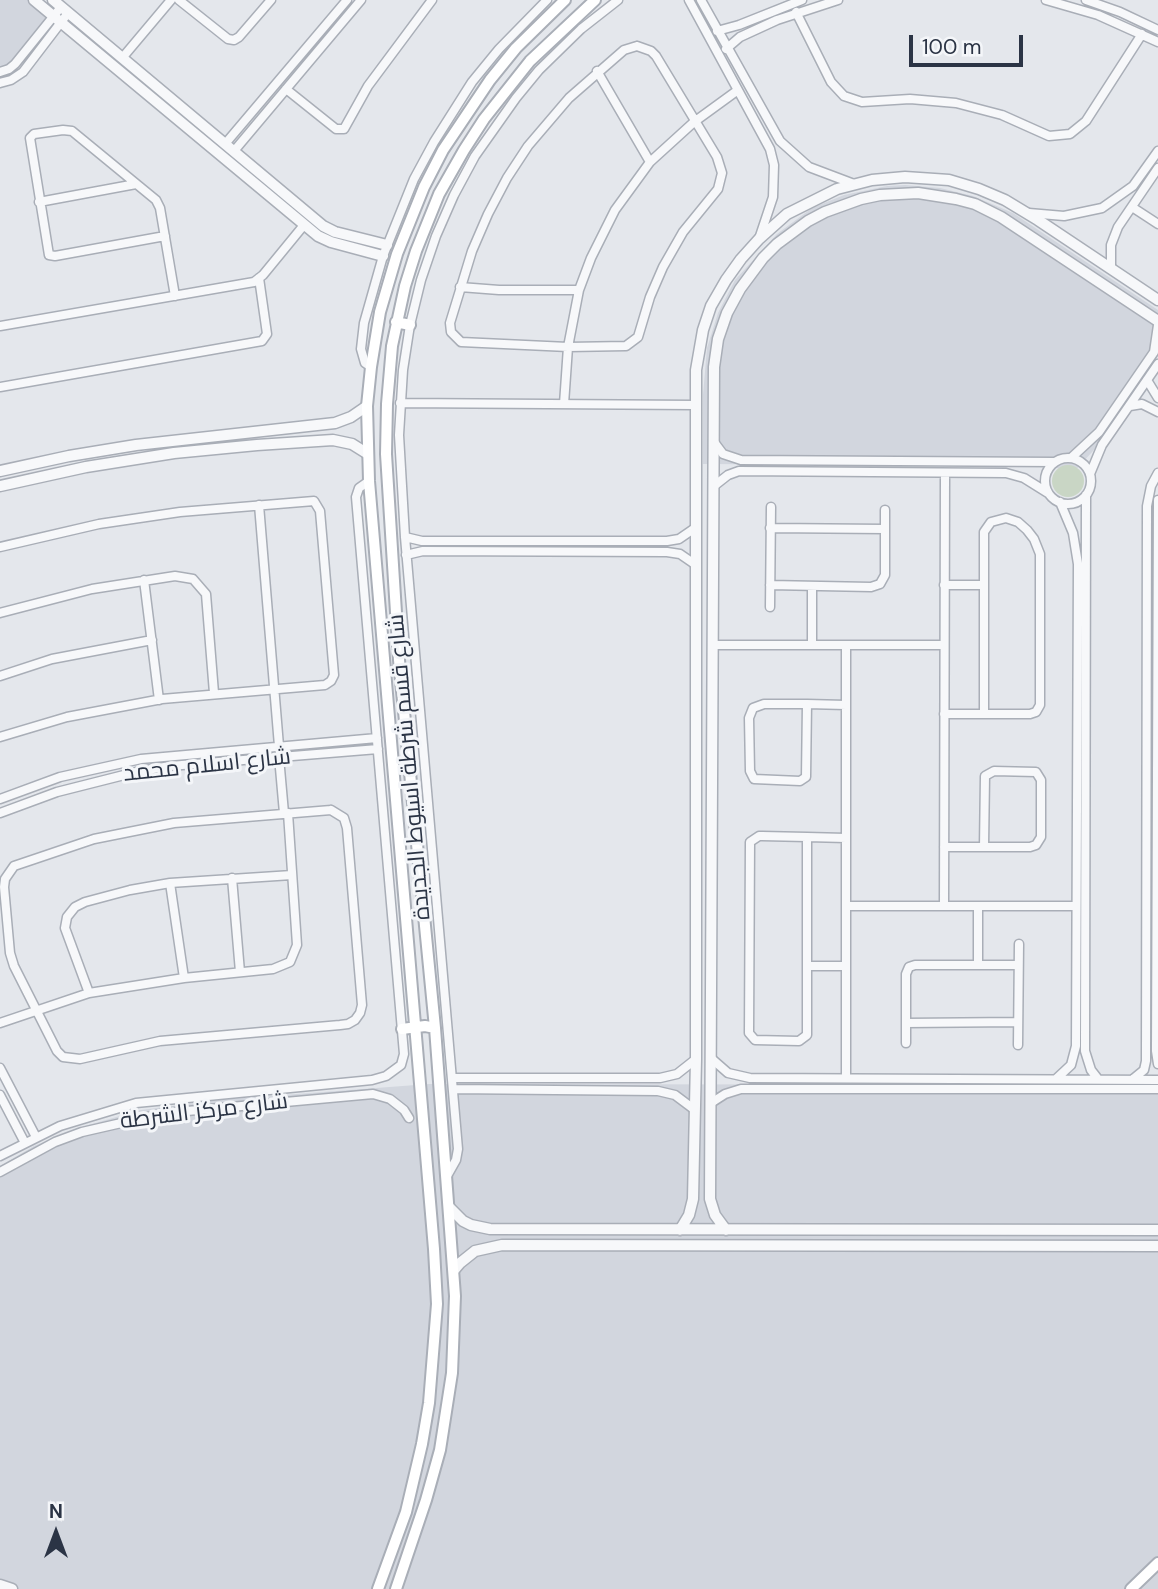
<!DOCTYPE html>
<meta charset="utf-8">
<style>
body{margin:0}
#map{position:relative;width:1158px;height:1589px;overflow:hidden;background:#e4e7ec;font-family:"DM Sans",sans-serif}
canvas{display:block}
.north{position:absolute;left:21px;top:1498px;width:70px;height:70px;-webkit-text-stroke:5px #f4f6f9;paint-order:stroke;rotate:0deg;font-size:19px;font-weight:700;line-height:28px;text-align:center;color:#2b3445}
.north::after{content:'';display:block;margin:auto;width:24px;height:32px;background:#2b3445;clip-path:polygon(50% 0,100% 100%,50% 72%,0 100%)}
.scale{position:absolute;left:909px;top:35px;width:114px;height:32px;box-sizing:border-box;border:4px solid #2b3445;border-top:0;padding-left:9px;font-size:21px;line-height:24px;white-space:nowrap;color:#2b3445;-webkit-text-stroke:5px #f4f6f9;paint-order:stroke}
</style>
<div id="map">
<canvas width="1158" height="1589"></canvas>
<div class="north">N</div>
<div class="scale">100 m</div>
</div>
<script>
const g = document.querySelector('canvas').getContext('2d');
g.lineJoin = 'round';
function fill(path, color) {
  g.fillStyle = color;
  g.fill(path, 'evenodd');
}
function toPath(rows) {
  const path = new Path2D();
  for (const r of rows) {
    if (r.length === 3) {
      path.moveTo(r[0] + r[2], r[1]);
      path.arc(r[0], r[1], r[2], 0, 2 * Math.PI);
      continue;
    }
    path.moveTo(r[0], r[1]);
    for (let i = 2; i < r.length; i += 2) path.lineTo(r[i], r[i + 1]);
  }
  return path;
}
function strokePath(path, color, width, dash) {
  g.strokeStyle = color;
  g.lineWidth = width;
  g.lineCap = dash ? 'butt' : 'round';
  g.setLineDash(dash || []);
  g.stroke(path);
}
function label(font, color, halo, rows, align = 'center') {
  g.font = font + ' "DM Sans",Cairo,sans-serif';
  g.lineWidth = 6;
  g.setLineDash([]);
  g.textBaseline = 'middle';
  g.strokeStyle = halo;
  g.fillStyle = color;
  for (const [text, x, y, turn = 0] of rows) {
    g.save();
    g.translate(x, y);
    g.rotate((+turn || 0) * Math.PI / 180);
    g.textAlign = isNaN(turn) ? turn : align;
    if (halo) g.strokeText(text, 0, 0);
    g.fillText(text, 0, 0);
    g.restore();
  }
}
const built = toPath([
 [0,0,29,0,56,22,21,65,12,73,0,77],
 [905,185,940,188,973,196,1013,213,1158,310,1158,352,1093,451,1070,476,1061,469,1045,466,703,464,703,395,707,348,718,313,735,280,777,234,812,208,844,195,887,186],
 [429,1084,1158,1085,1158,1589,0,1589,0,1166,34,1146,78,1128,141,1110,218,1100]
]);
const green = toPath([
 [1068,481,16]
]);
const minor = toPath([
 [179,0,228,39,234,40,239,37,271,0],
 [689,0,770,149,774,165,773,197,760,236],
 [701,0,780,141,809,167,854,184],
 [1046,0,1098,15,1158,42],
 [1086,0,1120,12,1158,30],
 [796,12,831,82,844,96,862,102,910,99,956,103,1002,115,1049,136,1070,134,1086,121,1142,34],
 [717,31,739,25,802,0],
 [637,46,651,51,656,56,717,157,722,173,718,189,683,232,663,267,650,297,638,337,626,346,568,347,461,342,451,332,450,323,472,251,488,214,507,178,528,146,569,98,624,50,637,46],
 [726,49,740,37,777,20,838,0],
 [123,57,171,0],
 [597,71,650,162],
 [0,72,9,69,15,64,61,7],
 [0,83,11,80,23,72,68,13],
 [286,89,336,129,344,129,368,86,432,0],
 [225,144,347,0],
 [234,151,361,0],
 [39,202,136,184],
 [1132,207,1158,224],
 [1029,213,1064,216,1102,208,1133,186,1158,151],
 [165,236,55,256,49,255,30,138,34,134,63,130,72,131,156,200,160,208,175,296],
 [1111,268,1111,245,1118,227,1158,168],
 [460,287,499,290,579,290],
 [0,326,254,282,263,275,304,225],
 [371,367,365,363,361,349,364,323,383,256,414,179,434,142,472,82,499,49,547,0],
 [1147,380,1158,398],
 [0,387,262,341,267,334,259,278],
 [400,403,695,405],
 [564,404,568,347,579,290,591,258,615,210,650,162,694,122,738,90],
 [1130,406,1142,404,1158,412],
 [714,442,723,454,741,460,1054,462],
 [1068,481,23],
 [1071,458,1099,432,1154,352,1158,325],
 [1090,474,1102,445,1158,364],
 [714,486,728,475,739,471,1006,473,1024,478,1048,493],
 [1086,495,1085,1051,1091,1070,1098,1079],
 [1158,500,1156,1051,1158,1064],
 [259,505,279,746],
 [770,528,885,529],
 [405,537,422,541,667,541,679,539,695,528],
 [0,547,99,524,180,512,314,501,320,511,334,675,331,681,325,685,162,699,67,717,0,737],
 [406,555,423,551,667,552,680,554,696,565],
 [144,580,159,700],
 [770,585,871,587,880,584,885,575,885,510],
 [944,585,984,585],
 [770,607,771,507],
 [0,613,92,589,175,576,193,579,206,594,214,693],
 [713,645,944,645],
 [812,645,812,586],
 [0,676,52,659,152,640],
 [807,704,806,777,800,781,754,779,750,771,749,718,753,708,764,704,807,704,846,705],
 [944,714,1030,714,1036,712,1040,705,1040,554,1034,539,1027,530,1018,522,1006,518,991,522,984,532,984,714],
 [279,757,284,813],
 [0,799,60,777,141,759,377,738],
 [331,810,344,818,347,828,362,1005,360,1013,355,1020,348,1024,340,1025,160,1041,80,1059,63,1057,57,1051,14,966,10,953,4,887,5,879,14,866,94,839,174,823,331,810],
 [0,813,57,792,136,772,170,766,378,749],
 [807,837,807,1035,799,1041,755,1040,749,1033,750,842,759,836,762,836,807,837,846,838],
 [944,847,1030,847,1036,845,1041,837,1041,780,1036,772,994,771,985,776,984,847],
 [232,878,240,972],
 [170,883,184,978],
 [846,906,1076,906],
 [944,906,945,473],
 [978,906,978,965],
 [807,966,846,966],
 [89,993,65,928,67,917,75,907,85,902,130,890,170,883,292,875],
 [0,1023,89,993,184,978,273,969,290,962,297,945,288,813],
 [906,1023,1018,1022],
 [906,1043,906,974,909,967,915,965,1018,965],
 [1018,1045,1019,944],
 [712,1059,728,1073,750,1078,1158,1080],
 [0,1068,36,1137],
 [452,1078,660,1078,677,1074,696,1059],
 [846,1078,846,645],
 [1056,1079,1071,1065,1076,1046,1078,564,1073,533,1060,502],
 [1133,1079,1144,1070,1146,1061,1147,506,1151,486,1158,473],
 [453,1089,658,1091,675,1095,695,1110],
 [0,1095,25,1143],
 [711,1103,725,1094,741,1089,1158,1089],
 [0,1156,60,1126,136,1103,372,1080,386,1076,401,1065,404,1054,356,497,359,488,369,481],
 [0,1172,55,1142,82,1132,165,1113,373,1094,390,1099,404,1110,409,1118],
 [447,1176,456,1160,458,1149,405,537,399,435,403,370,410,325,421,280,436,236,454,195,475,156,516,98,539,70,581,29,618,0]
]);
const tertiary = toPath([
 [34,0,318,236,331,242,383,256],
 [53,0,323,226,335,232,387,245],
 [0,471,69,456,136,445,335,423,351,417,367,406],
 [0,486,86,467,174,453,257,445,333,440,352,444,368,454],
 [449,1207,463,1221,471,1225,490,1229,1158,1230],
 [680,1230,689,1215,693,1199,696,1059,696,370,703,330,711,306,726,280,741,259,759,239,787,214,837,189,872,180,905,177,949,180,979,189,1005,200,1038,220,1158,300],
 [726,1230,715,1215,710,1199,714,367,718,339,727,313,740,289,763,258,777,244,808,221,825,212,861,199,880,195,918,193,956,199,975,204,1001,217,1158,321],
 [454,1270,460,1263,475,1251,502,1245,1158,1246],
 [0,1585,12,1589]
]);
const secondary = toPath([
 [396,322,410,325],
 [402,1029,425,1026,435,1028],
 [378,1589,406,1512,422,1444,429,1403,437,1304,434,1249,369,481,367,406,371,367,380,312,397,254,424,187,443,150,490,80,516,48,565,0],
 [396,1589,426,1500,440,1450,452,1373,455,1296,435,1028,399,660,386,454,387,404,392,346,405,286,416,251,439,194,464,150,484,119,530,61,595,0],
 [1131,1589,1158,1563]
]);
const streetNames = [
 ["شارع اسلام محمد",207,766,-6],
 ["شارع قسم شرطة اسيوط الجديدة",410,767,-95],
 ["شارع مركز الشرطة",204,1112,-7]
];
fill(built, '#d2d6de');
fill(green, '#c9d6c5');
strokePath(minor, '#a9aeb7', 11);
strokePath(tertiary, '#a9aeb7', 13);
strokePath(secondary, '#a9aeb7', 14);
strokePath(minor, '#f7f8fa', 8);
strokePath(tertiary, '#f7f8fa', 10);
strokePath(secondary, '#fff', 10);
label('23px', '#2b3445', '#f4f6f9', streetNames);
</script>
